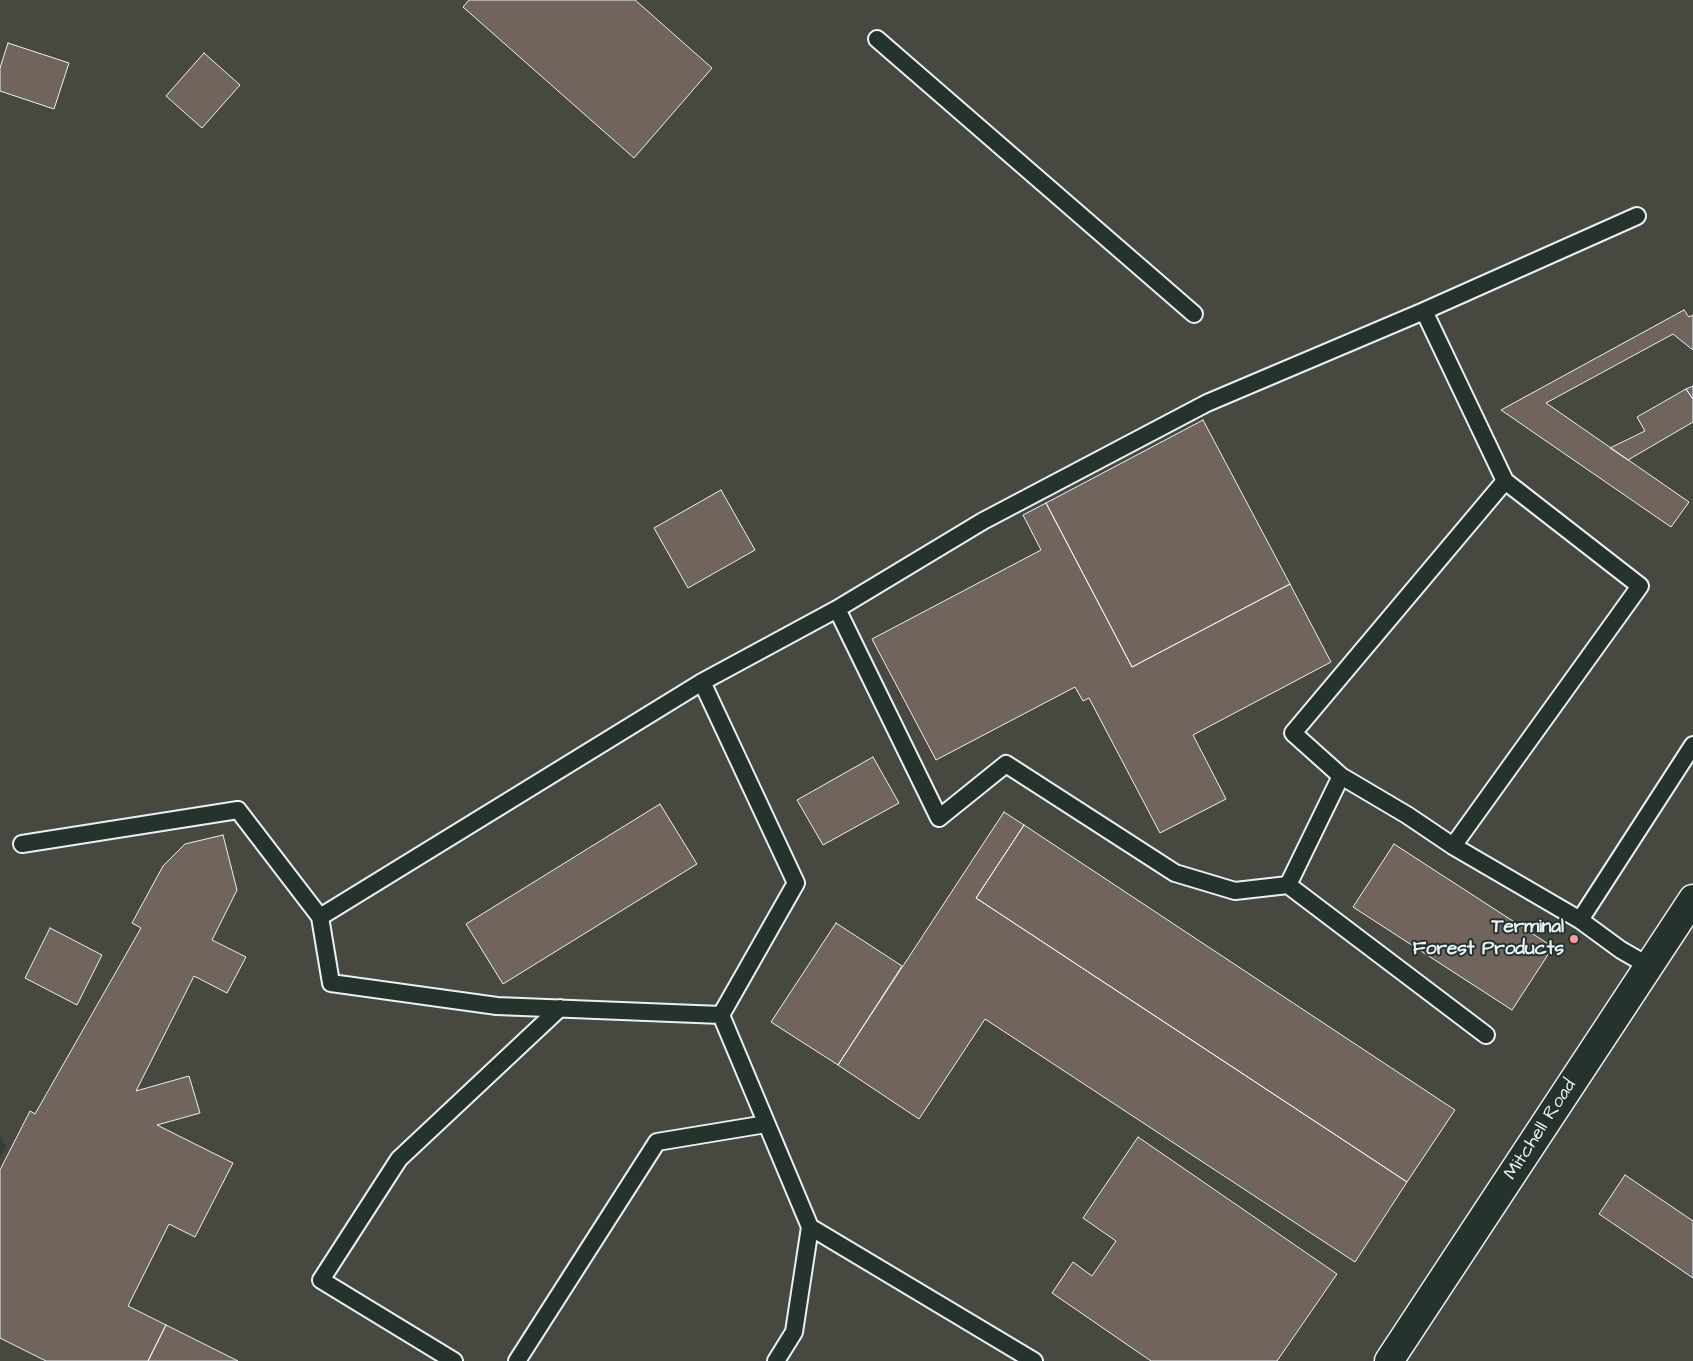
<!DOCTYPE html>
<style>
body{margin:0}
canvas{display:block;background:#353d36}
</style>
<canvas width="1693" height="1361"></canvas>
<script>
const g = document.querySelector('canvas').getContext('2d');
g.lineJoin = 'round';
function fill(path, color) {
  g.fillStyle = color;
  g.fill(path, 'evenodd');
}
function toPath(rows) {
  const path = new Path2D();
  for (const r of rows) {
    path.moveTo(r[0], r[1]);
    for (let i = 2; i < r.length; i += 2) path.lineTo(r[i], r[i + 1]);
  }
  return path;
}
function strokePath(path, color, width, dash) {
  g.strokeStyle = color;
  g.lineWidth = width;
  g.lineCap = dash ? 'butt' : 'round';
  g.setLineDash(dash || []);
  g.stroke(path);
}
function label(font, color, halo, rows, align = 'center') {
  g.font = font + ' "Architects Daughter",sans-serif';
  g.lineWidth = 4;
  g.setLineDash([]);
  g.textBaseline = 'middle';
  g.strokeStyle = halo;
  g.fillStyle = color;
  for (const [text, x, y, turn = 0] of rows) {
    g.save();
    g.translate(x, y);
    g.rotate((+turn || 0) * Math.PI / 180);
    g.textAlign = isNaN(turn) ? turn : align;
    if (halo) g.strokeText(text, 0, 0);
    g.fillText(text, 0, 0);
    g.restore();
  }
}
const built = toPath([
 [0,0,1693,0,1693,1361,0,1361,0,1158,6,1146,0,1136]
]);
const building = toPath([
 [469,0,635,0,712,68,634,158,463,7,469,0],
 [8,43,69,63,54,109,0,91,0,68,8,43],
 [204,53,240,85,202,128,166,96,204,53],
 [1684,310,1689,317,1693,315,1693,350,1673,334,1546,403,1689,502,1671,527,1501,410,1684,310],
 [1693,386,1693,399,1686,389,1693,386],
 [1686,389,1693,399,1693,422,1628,460,1610,448,1645,431,1637,417,1686,389],
 [1203,420,1290,584,1132,667,1046,503,1203,420],
 [721,490,755,550,688,588,654,528,721,490],
 [1046,503,1132,667,1290,584,1331,662,1193,735,1226,799,1160,833,1089,698,1083,701,1075,687,936,760,872,639,1041,550,1023,515,1046,503],
 [873,757,899,803,823,845,797,800,873,757],
 [660,804,697,864,503,984,466,924,660,804],
 [1004,812,1024,825,976,898,1407,1182,1355,1262,985,1019,919,1119,838,1065,1004,812],
 [1024,825,1455,1110,1407,1182,976,898,1024,825],
 [223,835,237,890,212,940,246,957,227,993,194,976,136,1091,189,1076,200,1113,157,1125,233,1163,195,1237,169,1224,128,1306,166,1325,148,1361,46,1361,0,1338,0,1170,30,1111,35,1114,141,928,132,923,163,866,185,844,223,835],
 [1394,844,1553,947,1512,1010,1353,907,1394,844],
 [836,923,902,966,838,1065,771,1022,836,923],
 [50,928,102,955,77,1005,25,978,50,928],
 [1138,1137,1337,1274,1277,1361,1151,1361,1052,1293,1073,1262,1092,1276,1116,1241,1083,1218,1138,1137],
 [1625,1175,1693,1221,1693,1278,1599,1214,1625,1175],
 [166,1325,238,1361,148,1361,166,1325]
]);
const lane = toPath([
 [877,39,1194,314],
 [1505,481,1424,311,1637,216],
 [837,609,939,818,1006,764,1175,873,1235,891,1288,885,1486,1035],
 [702,682,320,917,331,983,497,1006,721,1015],
 [22,844,238,810,320,917],
 [1453,846,1640,586,1505,481,1293,733,1341,776,1407,815,1453,846,1580,920,1621,950,1649,966],
 [1288,885,1341,776],
 [1580,920,1693,745],
 [810,1227,721,1015,796,883,702,682,837,609,983,521,1207,403,1424,311],
 [454,1361,321,1280,399,1159,560,1008],
 [517,1361,657,1142,766,1124],
 [776,1361,794,1332,810,1227,1034,1361]
]);
const street = toPath([
 [1389,1361,1693,899]
]);
const markers = [
 [1574,939,5,"#ff9aa2"]
];
const poiNames = [
 ["Terminal",1564,928],
 ["Forest Products",1564,950]
];
const streetNames = [
 ["Mitchell Road",1541,1130,-57]
];
fill(built, '#474941');
fill(building, '#71645c');
strokePath(building, '#e8f1f8', 1);
strokePath(lane, '#e8f1f8', 20);
strokePath(street, '#e8f1f8', 31);
strokePath(lane, '#26332d', 16);
strokePath(street, '#26332d', 28);
for (const [x, y, r, color] of markers) {
  const dot = new Path2D();
  dot.arc(x, y, r, 0, 2 * Math.PI);
  g.fillStyle = color;
  g.fill(dot);
  strokePath(dot, '#26332d', 2);
}
label('bold 19px', '#e8f1f8', '#26332d', poiNames, 'right');
label('19px', '#e8f1f8', '#26332d', streetNames);
</script>
